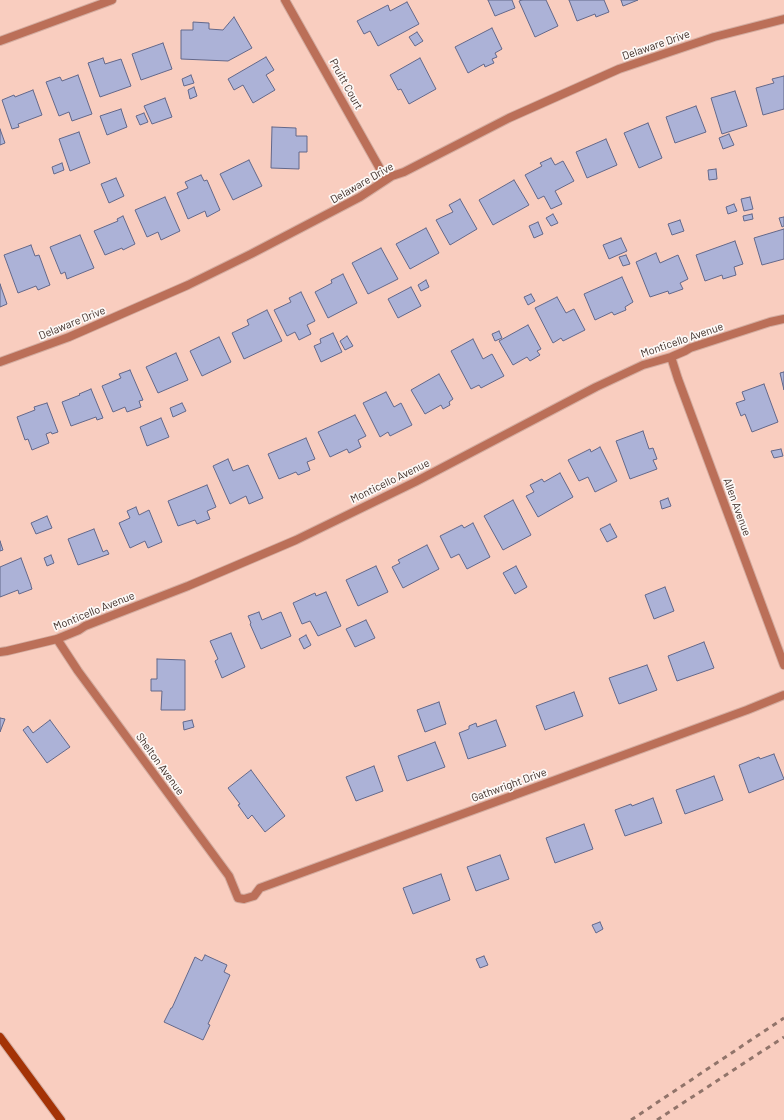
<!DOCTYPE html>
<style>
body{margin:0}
canvas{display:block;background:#f9cdbf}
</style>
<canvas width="784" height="1120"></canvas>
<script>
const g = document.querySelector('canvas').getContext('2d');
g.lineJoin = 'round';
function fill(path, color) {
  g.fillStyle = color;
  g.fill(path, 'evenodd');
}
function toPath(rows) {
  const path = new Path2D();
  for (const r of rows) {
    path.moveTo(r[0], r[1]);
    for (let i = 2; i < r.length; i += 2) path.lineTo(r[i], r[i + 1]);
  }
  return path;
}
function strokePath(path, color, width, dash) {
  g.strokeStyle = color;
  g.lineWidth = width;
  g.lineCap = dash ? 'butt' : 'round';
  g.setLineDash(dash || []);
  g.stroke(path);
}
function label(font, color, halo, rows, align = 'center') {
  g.font = font + ' Barlow,sans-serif';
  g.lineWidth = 3.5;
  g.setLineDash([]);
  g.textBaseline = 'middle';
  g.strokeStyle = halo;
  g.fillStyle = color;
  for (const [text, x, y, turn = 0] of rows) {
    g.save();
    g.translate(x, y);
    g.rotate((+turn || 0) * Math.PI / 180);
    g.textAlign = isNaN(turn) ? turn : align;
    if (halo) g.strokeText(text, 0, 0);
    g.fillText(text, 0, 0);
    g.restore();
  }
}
const building = toPath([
 [488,0,512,0,515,8,495,16,488,0],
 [522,0,546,0,558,26,535,37,519,1,522,0],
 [569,0,604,0,609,12,596,17,595,14,577,21,569,0],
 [621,0,638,0,623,6,621,0],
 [407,2,419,24,378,46,370,31,364,34,357,21,388,5,390,11,407,2],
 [234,17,252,48,228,61,181,59,181,30,193,30,193,22,209,23,209,29,223,30,234,17],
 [492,28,502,49,495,53,497,57,492,59,494,63,485,67,484,64,468,73,455,47,492,28],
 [417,32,423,41,415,46,409,37,417,32],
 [163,43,172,69,141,80,132,54,163,43],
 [266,57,274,70,266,75,275,90,253,103,243,85,234,90,228,79,266,57],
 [103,58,105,64,121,59,131,86,100,97,88,63,103,58],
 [420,58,436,89,409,104,401,89,398,90,390,75,420,58],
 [78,75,92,114,72,121,69,112,59,116,46,82,60,77,62,81,78,75],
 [191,75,194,83,184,86,182,79,191,75],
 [784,76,784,109,763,115,756,88,774,83,772,79,784,76],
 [194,87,197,96,190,99,188,90,194,87],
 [33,90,42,115,18,124,19,127,12,129,2,100,14,95,15,97,33,90],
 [735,91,747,126,722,134,711,98,735,91],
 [165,98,172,117,152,124,144,106,165,98],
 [696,106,706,132,675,143,666,117,696,106],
 [121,109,127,127,107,135,100,116,121,109],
 [144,113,148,122,140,125,136,116,144,113],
 [648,123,662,158,639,168,624,133,648,123],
 [272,127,296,128,296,136,307,136,307,152,299,152,299,169,271,168,272,127],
 [0,129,5,143,0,145,0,129],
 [79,132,90,163,70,171,59,139,79,132],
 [729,134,734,145,723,149,719,138,729,134],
 [606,139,617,165,587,178,576,152,606,139],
 [551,158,555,165,563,161,574,181,555,191,562,204,551,209,544,196,538,199,525,175,542,166,540,163,551,158],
 [249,160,262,186,233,200,220,174,249,160],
 [62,163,64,170,54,174,52,167,62,163],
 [716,169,717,179,709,180,708,170,716,169],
 [201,175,204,181,207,180,220,210,207,217,205,211,188,219,177,193,188,188,185,182,201,175],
 [116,178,124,196,109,203,101,184,116,178],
 [514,180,529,205,493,225,479,200,514,180],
 [165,197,180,231,161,240,158,232,147,237,135,210,165,197],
 [750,197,753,209,744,211,741,199,750,197],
 [460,199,477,229,450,245,436,220,453,212,449,205,460,199],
 [734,204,737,211,728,214,726,207,734,204],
 [553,214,558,223,551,226,546,218,553,214],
 [752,214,753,219,744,221,743,216,752,214],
 [123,216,135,244,123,250,122,248,105,255,94,231,118,221,117,219,123,216],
 [784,217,784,226,782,227,779,218,784,217],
 [680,220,684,231,672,235,668,224,680,220],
 [538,222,543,234,534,238,529,226,538,222],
 [426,228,439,253,410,269,396,244,426,228],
 [784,229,784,259,762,265,754,238,784,229],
 [80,235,94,268,67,279,65,272,61,274,50,247,80,235],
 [621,238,627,251,609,259,603,245,621,238],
 [735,241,743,264,734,267,736,275,723,279,722,275,705,281,696,255,735,241],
 [31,245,35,256,39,255,50,285,38,290,36,286,18,293,4,255,31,245],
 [381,248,398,279,368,294,352,263,381,248],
 [656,253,660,263,678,255,688,279,680,283,683,289,669,294,668,291,650,297,636,262,656,253],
 [626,255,630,264,623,266,619,257,626,255],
 [343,274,357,303,328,318,315,292,332,283,331,280,343,274],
 [622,277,633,302,625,307,626,310,614,315,612,312,595,320,584,294,622,277],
 [426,280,429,287,421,291,418,285,426,280],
 [0,284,7,304,0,307,0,284],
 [411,287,421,306,398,318,388,299,411,287],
 [301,292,315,321,307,325,311,334,299,340,295,332,287,336,274,310,291,302,289,298,301,292],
 [531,294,535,301,528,305,524,297,531,294],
 [557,297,566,313,574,309,585,330,563,341,561,338,553,343,535,308,557,297],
 [267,310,282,341,244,359,232,333,249,325,247,320,267,310],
 [528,325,541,349,537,351,540,355,530,361,527,357,513,365,499,341,528,325],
 [499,331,502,338,495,341,492,334,499,331],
 [333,333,342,352,321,362,314,346,321,343,320,339,333,333],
 [347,336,353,346,345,350,340,341,347,336],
 [219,337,231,362,202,376,190,351,219,337],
 [473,339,483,359,492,354,504,376,481,388,479,385,471,389,451,351,473,339],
 [176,353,188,380,158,393,146,367,176,353],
 [130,370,143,400,139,401,141,407,127,412,125,407,113,412,102,386,121,378,119,374,130,370],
 [784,372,784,390,780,373,784,372],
 [439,374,453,399,449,402,450,405,443,409,441,405,425,414,411,390,439,374],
 [764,384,778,422,752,432,745,414,741,416,736,403,745,400,742,392,764,384],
 [91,389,103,418,97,420,96,417,71,426,62,402,80,395,79,394,91,389],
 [386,392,394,407,401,403,412,425,390,436,388,432,380,437,363,403,386,392],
 [47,403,58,432,52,434,51,432,46,434,49,443,32,450,28,439,25,440,17,417,35,410,34,407,47,403],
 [182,403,186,411,173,417,170,408,182,403],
 [355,415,366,436,358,440,361,447,349,453,347,449,330,457,318,432,355,415],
 [161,418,169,437,147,446,140,427,161,418],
 [643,431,649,449,653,448,657,459,653,460,657,469,630,479,616,441,643,431],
 [306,438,315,459,307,462,310,470,298,475,296,472,279,479,268,454,306,438],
 [600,447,617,481,595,492,588,477,579,481,568,460,590,449,591,452,600,447],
 [781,449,783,456,774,458,771,451,781,449],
 [228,459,233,471,248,465,263,498,249,504,246,496,230,504,213,466,228,459],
 [560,473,573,497,538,517,526,496,534,492,530,485,542,479,544,482,560,473],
 [207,485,216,507,207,511,210,519,197,524,195,520,178,526,168,501,207,485],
 [668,498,671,506,662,509,660,501,668,498],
 [513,500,531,535,503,550,484,516,513,500],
 [136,507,139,515,149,510,162,542,148,548,145,541,130,548,119,523,130,518,127,511,136,507],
 [47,516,52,528,36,534,31,523,47,516],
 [473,523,490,557,467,569,459,554,451,558,440,536,462,525,464,528,473,523],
 [610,524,617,537,607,542,600,529,610,524],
 [94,529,103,552,107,550,109,554,78,565,68,539,94,529],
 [0,541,3,550,0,551,0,541],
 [427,545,439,569,403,588,392,567,400,563,398,560,427,545],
 [51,555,54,563,47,566,44,558,51,555],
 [21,558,31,585,31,586,32,589,19,594,18,590,0,597,0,567,21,558],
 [376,566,388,592,358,606,346,580,376,566],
 [516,566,527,587,515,594,503,573,516,566],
 [665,587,674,611,654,619,645,595,665,587],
 [326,592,341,626,318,636,310,621,302,624,293,603,315,593,316,596,326,592],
 [259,612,262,620,281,612,291,636,261,649,250,624,251,623,248,616,259,612],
 [366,620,375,638,355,647,346,629,366,620],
 [231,633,245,667,222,678,215,661,218,659,210,641,231,633],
 [306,635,311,645,304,649,299,639,306,635],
 [704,642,714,668,677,681,668,656,704,642],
 [157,659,185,660,185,710,161,710,162,691,151,691,151,679,157,679,157,659],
 [647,665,657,690,619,704,609,678,647,665],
 [574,692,583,716,545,730,536,706,574,692],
 [439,702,446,724,425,732,417,710,439,702],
 [0,718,5,719,0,732,0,718],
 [50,720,70,747,47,763,23,730,28,726,33,733,50,720],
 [192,720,194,727,184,730,183,722,192,720],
 [496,720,506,746,468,759,459,733,469,729,469,726,476,723,477,727,496,720],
 [435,742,445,767,407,781,398,756,435,742],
 [774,754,784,779,749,793,739,765,759,757,760,759,774,754],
 [374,766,383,791,356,801,346,777,374,766],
 [251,770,285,816,265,832,252,815,248,819,238,805,240,804,228,788,251,770],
 [714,776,723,800,685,814,676,790,714,776],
 [653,798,662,823,625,836,615,810,631,804,632,806,653,798],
 [584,824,593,849,555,863,546,838,584,824],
 [500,855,509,879,476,891,467,867,500,855],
 [441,874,450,900,413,914,403,888,441,874],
 [600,922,603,929,596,933,592,925,600,922],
 [205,955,227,965,224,972,230,975,208,1024,210,1025,203,1040,164,1022,171,1008,172,1008,195,957,202,961,205,955],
 [484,956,488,965,480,968,476,959,484,956]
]);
const minor = toPath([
 [285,0,379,167,385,180],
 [0,41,112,0],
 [671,357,678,379,784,665],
 [0,362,69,337,188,285,251,254,360,197,392,176,404,172,509,118,619,69,714,37,784,19],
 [57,639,78,671,229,876,238,898,244,899,254,896,260,888,747,710,784,695],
 [0,652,7,651,57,639,79,630,85,626,188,586,296,540,415,482,596,387,643,365,671,357,685,351,690,348,770,322,784,319]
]);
const secondary = toPath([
 [0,1037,61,1120]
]);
const rail = toPath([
 [631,1120,784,1018],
 [657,1120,784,1037]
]);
const streetNames = [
 ["Delaware Drive",656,45,-19],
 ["Pruitt Court",346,84,61],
 ["Delaware Drive",362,183,-30],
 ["Delaware Drive",72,323,-22],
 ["Monticello Avenue",682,340,-19],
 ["Monticello Avenue",390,481,-26],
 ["Allen Avenue",737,507,70],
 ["Monticello Avenue",94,611,-22],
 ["Shelton Avenue",160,764,54],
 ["Gathwright Drive",509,785,-20]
];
fill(building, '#acb2d7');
strokePath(building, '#63688a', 1);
strokePath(minor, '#d4ada1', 10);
strokePath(secondary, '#d4ada1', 10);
strokePath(minor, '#bb6f58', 8);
strokePath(secondary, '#a43306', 8);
strokePath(rail, '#91746a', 3, [5, 5]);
label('11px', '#402f29', '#fcf8f6', streetNames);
</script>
